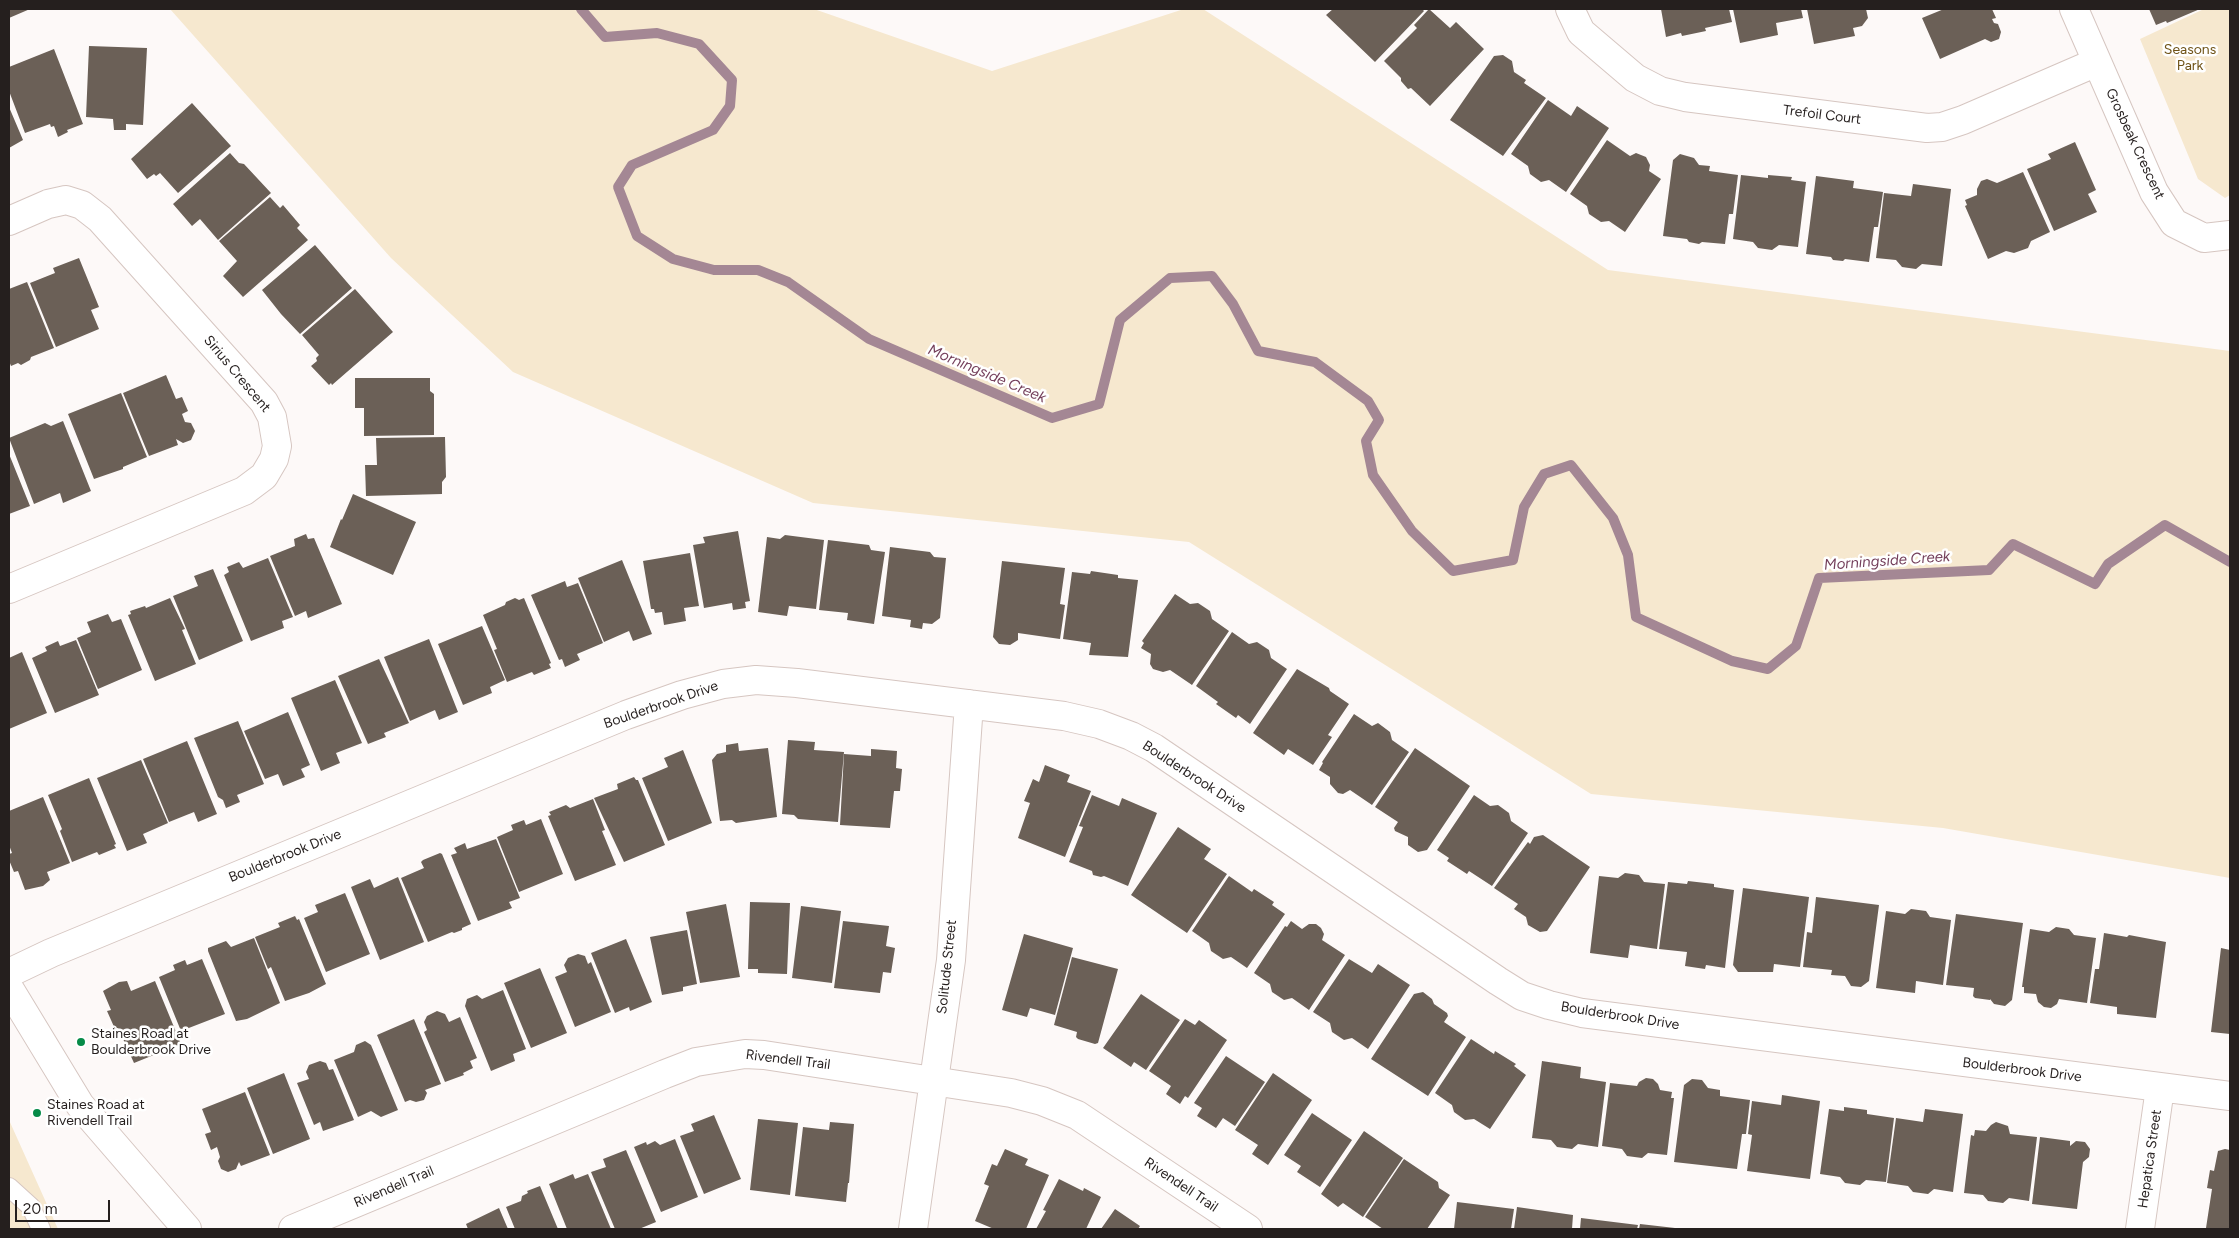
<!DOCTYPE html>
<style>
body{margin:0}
#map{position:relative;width:2239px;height:1238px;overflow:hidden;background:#fdf9f8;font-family:Figtree,sans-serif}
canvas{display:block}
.frame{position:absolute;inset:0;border:10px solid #251f1e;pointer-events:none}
.scale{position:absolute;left:15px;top:1200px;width:95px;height:22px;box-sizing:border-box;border:2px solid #251f1e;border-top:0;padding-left:6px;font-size:15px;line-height:18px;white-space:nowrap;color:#251f1e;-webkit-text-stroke:4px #fff;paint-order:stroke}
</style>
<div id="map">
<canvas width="2239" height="1238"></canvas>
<div class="frame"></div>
<div class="scale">20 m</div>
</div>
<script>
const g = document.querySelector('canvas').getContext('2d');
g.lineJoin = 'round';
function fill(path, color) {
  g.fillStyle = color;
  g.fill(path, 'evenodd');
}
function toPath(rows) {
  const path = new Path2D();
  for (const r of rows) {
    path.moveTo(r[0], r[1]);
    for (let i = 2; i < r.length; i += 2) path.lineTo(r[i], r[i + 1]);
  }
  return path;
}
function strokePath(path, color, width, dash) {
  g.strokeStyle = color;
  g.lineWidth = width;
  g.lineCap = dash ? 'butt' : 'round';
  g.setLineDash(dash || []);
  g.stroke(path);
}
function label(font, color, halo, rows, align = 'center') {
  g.font = font + ' Figtree,sans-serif';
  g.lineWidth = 5;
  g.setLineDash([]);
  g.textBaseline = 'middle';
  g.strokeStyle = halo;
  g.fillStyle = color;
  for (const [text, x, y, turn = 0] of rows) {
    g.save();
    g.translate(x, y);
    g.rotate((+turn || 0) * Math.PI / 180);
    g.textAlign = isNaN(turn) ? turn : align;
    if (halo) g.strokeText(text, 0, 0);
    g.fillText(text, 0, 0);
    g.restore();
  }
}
const green = toPath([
 [170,9,814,9,992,71,1184,9,1203,9,1608,270,2230,351,2230,878,1943,828,1591,794,1189,542,813,503,513,372,391,258],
 [2204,9,2230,9,2230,195,2225,198,2198,179,2140,39],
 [9,1120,58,1229,9,1229]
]);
const stream = toPath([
 [581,9,605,37,657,33,699,44,732,80,730,106,713,130,632,165,618,187,637,236,673,259,714,270,758,270,788,282,869,339,1052,418,1099,404,1120,320,1170,278,1212,276,1233,304,1258,351,1315,362,1368,401,1379,420,1366,441,1373,475,1412,531,1453,571,1513,560,1524,507,1544,474,1571,465,1613,518,1628,555,1636,617,1732,661,1768,669,1796,646,1819,578,1989,570,2013,544,2095,584,2108,564,2165,525,2230,562]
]);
const building = toPath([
 [9,9,30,9,9,18],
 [1333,9,1422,9,1424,11,1375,62,1326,15],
 [1429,9,1450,28,1456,22,1484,49,1430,106,1411,88,1408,89,1401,81,1401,78,1384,61,1417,28,1414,25],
 [1661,9,1729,9,1732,22,1705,28,1706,31,1682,36,1681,33,1666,37],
 [1733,9,1801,9,1803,18,1776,23,1778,35,1740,43],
 [1807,9,1866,9,1868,18,1862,26,1853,28,1855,36,1814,44],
 [1944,9,1992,9,1996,18,1992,19,1994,23,1998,24,2001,32,1999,39,1991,42,1985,39,1940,59,1922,18],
 [2149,9,2200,9,2167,23,2166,21,2156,25],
 [89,46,147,48,143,125,126,124,126,130,114,130,113,119,86,117],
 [54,49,83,124,67,130,68,132,58,137,54,126,51,127,50,124,25,133,9,91,9,67],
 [1503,55,1512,61,1514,72,1526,80,1524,83,1546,98,1503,156,1450,120,1494,56],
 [1548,100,1571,116,1577,106,1609,128,1566,192,1549,180,1541,182,1530,174,1528,166,1511,154],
 [192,103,231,146,178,193,160,173,156,176,154,174,147,179,131,159],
 [9,107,23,140,9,148],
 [1607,140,1630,156,1636,153,1646,157,1650,165,1649,171,1661,179,1625,232,1609,221,1601,222,1589,214,1587,206,1570,194],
 [2075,142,2096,190,2088,194,2097,212,2054,231,2027,169,2051,159,2048,154],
 [230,153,239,163,244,164,271,193,218,240,200,219,192,226,173,204],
 [1680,154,1694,158,1699,165,1710,166,1709,171,1738,175,1733,214,1729,214,1725,244,1702,242,1699,244,1689,242,1687,239,1663,236,1673,160],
 [2023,172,2050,232,2031,241,2028,248,2014,253,2006,251,1988,259,1965,206,1967,205,1965,200,1977,195,1977,189,1981,181,1987,179,1997,183],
 [1741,175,1768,178,1768,175,1792,177,1791,180,1806,182,1798,247,1779,245,1772,250,1758,248,1753,242,1733,239],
 [1816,176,1854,181,1853,188,1883,192,1878,227,1874,227,1869,262,1845,259,1843,261,1833,260,1831,257,1806,254],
 [1913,184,1951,189,1942,266,1922,264,1916,269,1902,267,1896,260,1876,258,1884,193,1911,196],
 [270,197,280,208,283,205,300,225,297,228,308,240,243,297,223,276,237,261,219,241],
 [315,245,352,288,300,334,281,314,262,290],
 [79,258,99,307,91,310,99,329,56,347,30,283,55,273,53,268],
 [27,282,54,348,31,357,30,360,21,365,18,363,11,366,9,361,9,289],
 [355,289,393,332,332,385,331,383,329,385,311,366,317,361,316,358,319,355,302,335],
 [166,375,176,399,182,397,188,411,182,414,185,422,191,423,195,431,191,440,183,443,176,439,178,445,149,456,123,393],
 [355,378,430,378,430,391,434,394,434,435,364,436,364,408,355,408],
 [121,393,147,457,123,467,123,469,94,479,68,414],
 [63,421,91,491,63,503,60,493,34,504,9,438,45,423,51,426],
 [445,437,446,477,442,482,442,494,366,496,365,465,377,465,376,438],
 [9,454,30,506,9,514],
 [353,494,416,522,393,575,330,547,341,519,342,520],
 [738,531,750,601,745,602,746,608,733,610,732,603,704,608,693,545,705,543,703,537],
 [306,534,308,539,314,538,342,604,308,618,306,611,295,616,270,556,295,546,294,539],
 [785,535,824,540,816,609,789,606,787,616,758,612,767,537,780,539],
 [828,540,869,545,871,550,885,552,874,624,847,620,848,613,819,610],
 [890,547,930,552,934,557,946,558,940,618,932,624,923,623,922,629,910,627,911,620,882,616],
 [690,553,699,606,684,608,686,621,664,625,662,612,655,613,654,609,651,609,643,561],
 [268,558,293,617,282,621,284,628,251,641,224,575,229,572,227,567,239,562,243,568],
 [622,560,652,634,633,641,629,631,604,642,578,578],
 [1002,561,1065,568,1060,604,1065,605,1060,639,1018,633,1018,640,1010,645,999,644,993,637],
 [213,569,243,641,199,660,173,596,198,586,194,576],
 [1091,571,1118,575,1118,578,1138,580,1128,657,1089,655,1091,643,1063,639,1072,572,1090,574],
 [565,581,567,587,578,583,603,643,577,654,580,660,565,667,562,659,559,660,531,595],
 [1175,594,1190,604,1198,603,1210,611,1212,619,1229,631,1192,685,1170,670,1163,672,1153,669,1150,664,1151,654,1141,648,1144,643,1142,641],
 [170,598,185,629,182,630,196,664,155,681,128,615,131,614,130,611,145,606,146,608],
 [515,598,519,600,524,598,551,663,549,664,551,668,534,675,532,672,507,682,494,650,497,649,483,615,505,605,506,602],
 [108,614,112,622,121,619,142,670,98,689,77,638,91,632,87,622],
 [482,626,505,680,490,687,492,693,463,705,438,644],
 [1232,632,1249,644,1257,642,1269,650,1271,658,1287,669,1250,724,1238,715,1236,718,1216,704,1218,702,1196,686],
 [429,639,458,712,439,720,435,710,410,721,384,657],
 [76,640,99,695,55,713,32,658,47,651,45,647,58,641,60,646],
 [22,652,47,713,9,729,9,658],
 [379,659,409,723,384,733,386,737,368,744,338,676],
 [1297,669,1329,688,1330,691,1349,704,1328,735,1332,737,1313,765,1288,749,1284,755,1253,733],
 [335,680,362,743,336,753,340,763,321,771,291,698],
 [288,712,310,765,301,769,305,777,283,786,278,774,265,779,244,731],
 [1354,714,1372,726,1378,723,1390,732,1392,740,1409,752,1372,805,1350,790,1343,794,1338,793,1330,784,1330,777,1319,770,1323,763,1322,762],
 [238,721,264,784,237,795,240,802,226,808,223,800,218,797,194,738],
 [788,740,815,742,814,750,844,752,838,822,798,819,794,815,782,814],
 [187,741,217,814,198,822,194,812,169,822,143,759],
 [738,743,739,751,768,748,777,817,736,823,732,820,720,821,712,760,717,754,726,752,726,745],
 [1415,748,1470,786,1427,850,1418,852,1408,845,1408,837,1395,831,1394,828,1398,822,1375,807],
 [871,749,897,751,896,768,902,769,900,791,894,791,890,828,840,825,844,754,871,756],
 [683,750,712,823,668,841,642,778,668,767,664,758],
 [141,760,168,823,143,834,147,843,127,851,97,778],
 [1045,765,1070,775,1067,782,1091,791,1065,857,1018,838,1030,803,1024,801,1033,779,1039,782],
 [634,777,636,780,638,780,665,845,624,862,594,798,618,789,617,784],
 [89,778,116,844,114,845,116,848,99,855,97,852,72,862,60,831,62,829,48,795],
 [1092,795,1119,806,1122,798,1157,813,1128,886,1104,876,1101,877,1093,875,1092,871,1069,862,1083,827,1079,826],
 [1474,795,1490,806,1498,805,1509,813,1511,821,1528,833,1492,886,1469,871,1467,874,1447,861,1449,858,1437,850],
 [43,797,70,863,47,872,50,880,43,886,25,890,18,871,14,872,9,860,9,854,12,853,9,845,9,811],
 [593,799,605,830,602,831,616,865,575,881,548,816,551,815,549,812,566,805,570,808],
 [541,819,563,874,519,892,497,837,513,830,511,825,524,820,526,825],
 [1178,827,1211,849,1204,859,1227,874,1187,933,1131,895],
 [1543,835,1590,867,1547,931,1540,932,1528,925,1526,917,1514,909,1518,904,1494,888,1528,842,1530,844,1534,837],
 [496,839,520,898,509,902,512,908,478,921,451,855,457,853,454,848,465,843,467,849],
 [440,853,442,854,471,924,462,928,462,930,454,933,452,932,428,942,401,878,424,868,421,862,423,860],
 [1625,873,1639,875,1644,882,1665,884,1657,949,1630,945,1628,958,1590,953,1599,876,1618,878],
 [1229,876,1252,892,1254,889,1274,902,1272,905,1285,914,1247,968,1231,957,1223,959,1211,951,1209,943,1192,931],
 [398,877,424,942,380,960,351,887,370,879,374,888],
 [1688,881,1714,884,1714,887,1734,890,1725,968,1706,965,1705,969,1685,966,1687,952,1659,949,1668,882,1687,884],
 [1743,888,1809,897,1800,967,1774,964,1773,972,1738,972,1733,965],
 [345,893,370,954,326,972,304,918,318,912,315,905],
 [1816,897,1879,905,1869,981,1861,987,1851,986,1845,976,1831,975,1832,970,1803,967,1807,932,1812,933],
 [750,902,790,903,787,974,758,973,758,969,748,969],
 [726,904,740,977,700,983,686,912],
 [801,906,841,911,832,983,792,978],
 [1911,909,1926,911,1930,917,1951,920,1943,985,1916,981,1915,993,1876,988,1886,911,1905,914],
 [1956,914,2023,923,2012,1000,2005,1006,1994,1004,1990,999,1990,1000,1975,998,1973,996,1974,988,1946,985],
 [295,916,297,920,299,919,326,984,309,993,285,1001,271,967,268,969,255,937,280,927,278,923],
 [843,921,889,926,886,946,895,948,891,973,883,972,880,993,834,988],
 [1291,921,1302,929,1309,924,1316,924,1321,928,1324,934,1322,940,1345,955,1309,1010,1292,998,1284,1000,1272,992,1270,984,1254,973,1285,926,1287,927],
 [2056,927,2069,929,2074,935,2096,938,2087,1003,2059,999,2057,1004,2051,1008,2044,1007,2038,1002,2036,994,2024,993,2024,987,2022,987,2030,929,2049,932],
 [687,930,697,984,683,987,683,991,662,995,650,937],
 [2104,933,2127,937,2129,935,2166,942,2156,1018,2117,1014,2117,1007,2090,1003,2095,969,2099,969],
 [1024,934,1073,948,1055,1015,1030,1008,1027,1017,1002,1010],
 [254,938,280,1003,247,1019,236,1021,208,951,208,948,226,941,231,947],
 [626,939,652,1002,630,1011,629,1007,615,1013,591,953],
 [2221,948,2230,950,2230,1034,2211,1032],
 [578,954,585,956,588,964,591,962,611,1012,575,1027,555,977,567,972,564,965,568,958],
 [1072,957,1118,969,1098,1043,1095,1044,1078,1039,1076,1037,1077,1032,1054,1025],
 [202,959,225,1014,181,1031,159,977,175,970,173,965,185,960,187,965],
 [1349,959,1372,973,1378,964,1410,985,1368,1049,1352,1038,1344,1040,1332,1032,1330,1023,1313,1012],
 [540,968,567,1033,531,1048,504,983],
 [127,981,131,991,155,981,181,1044,134,1063,118,1028,115,1029,107,1011,111,1010,103,991,119,982],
 [503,990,526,1049,513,1054,515,1061,491,1071,465,1006,467,999,477,995,482,999],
 [1423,992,1432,999,1434,1004,1447,1013,1448,1016,1444,1022,1466,1037,1428,1096,1371,1059,1414,994],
 [1141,994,1180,1020,1146,1070,1134,1062,1131,1067,1103,1048],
 [437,1011,445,1014,449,1022,460,1017,477,1058,470,1061,473,1068,463,1073,464,1075,445,1082,424,1032,427,1030,424,1022,427,1016],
 [414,1019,441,1084,425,1090,427,1093,424,1100,416,1102,410,1100,405,1102,377,1035],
 [1185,1019,1195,1025,1199,1020,1227,1040,1188,1098,1185,1096,1180,1104,1166,1094,1171,1086,1149,1071],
 [1471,1039,1494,1054,1495,1051,1516,1064,1514,1066,1526,1075,1490,1129,1474,1119,1465,1120,1454,1112,1452,1105,1435,1093],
 [365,1041,371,1045,398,1110,381,1117,371,1111,358,1117,334,1060,354,1052,356,1045],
 [1226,1056,1265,1082,1235,1126,1223,1118,1216,1128,1197,1116,1202,1108,1194,1103],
 [320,1061,326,1063,329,1070,333,1069,354,1120,323,1131,320,1122,314,1125,297,1083,309,1079,306,1072,309,1065],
 [1542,1061,1581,1067,1580,1078,1606,1082,1598,1147,1578,1144,1572,1149,1557,1147,1551,1140,1532,1138],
 [284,1073,310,1139,273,1154,247,1088],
 [1273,1073,1312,1100,1268,1165,1252,1154,1258,1145,1235,1130],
 [1646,1078,1653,1079,1658,1084,1660,1090,1672,1092,1671,1098,1674,1098,1667,1155,1648,1153,1642,1158,1627,1156,1622,1149,1602,1146,1610,1083,1637,1086,1639,1082],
 [1692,1079,1702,1080,1708,1088,1720,1090,1720,1096,1750,1100,1746,1134,1742,1134,1737,1169,1674,1162,1684,1085],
 [245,1092,270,1155,241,1166,239,1162,236,1169,228,1172,221,1169,218,1161,220,1157,217,1147,211,1150,205,1134,211,1132,202,1109],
 [1782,1095,1820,1101,1810,1179,1747,1171,1752,1135,1748,1134,1752,1101,1781,1105],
 [1844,1107,1867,1110,1867,1114,1894,1118,1886,1182,1866,1180,1860,1185,1845,1183,1840,1177,1820,1174,1829,1109,1844,1111],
 [1925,1109,1963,1114,1953,1192,1934,1189,1928,1194,1913,1192,1908,1186,1887,1183,1896,1118,1923,1122],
 [1312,1113,1352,1140,1320,1187,1297,1172,1301,1166,1284,1155],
 [714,1115,741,1179,704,1194,680,1136,694,1131,691,1124],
 [758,1119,798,1123,790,1195,750,1190],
 [830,1122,854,1124,849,1183,848,1183,846,1202,795,1196,803,1127,829,1130],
 [1996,1122,2008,1126,2010,1134,2037,1137,2029,1201,2009,1198,2003,1203,1988,1201,1983,1195,1964,1193,1971,1135,1974,1136,1975,1130,1986,1131,1991,1125],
 [1364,1131,1403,1158,1363,1217,1343,1203,1338,1207,1321,1194],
 [2040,1137,2070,1141,2070,1146,2076,1141,2085,1142,2090,1149,2089,1157,2083,1162,2077,1209,2032,1204],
 [675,1139,698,1197,661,1212,634,1147,646,1142,647,1145,655,1141,660,1145],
 [1005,1149,1028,1159,1025,1165,1049,1175,1026,1229,994,1229,975,1221,989,1186,984,1184,992,1164,997,1166],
 [2225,1149,2230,1150,2230,1229,2206,1228,2212,1189,2207,1188,2210,1170,2214,1171,2218,1151],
 [626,1150,656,1222,639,1229,615,1229,591,1172,606,1167,603,1159],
 [1404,1159,1438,1182,1439,1188,1450,1195,1427,1229,1383,1229,1365,1217],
 [573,1174,575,1179,588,1174,611,1229,567,1229,549,1184],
 [1059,1179,1083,1191,1084,1188,1101,1197,1086,1229,1036,1229,1046,1211,1043,1210],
 [540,1186,558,1229,515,1229,506,1207,521,1201,522,1196,528,1193,527,1191],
 [1457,1202,1514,1209,1511,1229,1454,1229],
 [1517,1207,1573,1215,1572,1229,1514,1229],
 [499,1208,508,1229,468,1229,466,1224],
 [1115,1209,1140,1226,1138,1229,1101,1229],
 [1581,1218,1638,1225,1637,1229,1580,1229],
 [1640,1224,1675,1228,1675,1229,1639,1229]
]);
const service = toPath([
 [9,1187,31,1207,41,1229]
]);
const minor = toPath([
 [1570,9,1581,32,1635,78,1660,91,1685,97,1927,128,1942,127,1963,120,2097,62],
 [2074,9,2154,192,2174,223,2204,238,2230,235],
 [9,221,48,204,66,200,82,205,100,219,264,402,272,417,277,446,274,459,264,476,244,491,9,589],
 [9,973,51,953,626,715,682,695,723,684,756,680,797,683,1064,716,1099,724,1131,736,1154,748,1498,981,1522,996,1549,1005,1582,1013,2230,1096],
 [293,1229,665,1074,696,1062,745,1054,764,1055,1011,1093,1042,1101,1077,1115,1248,1229],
 [913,1229,951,960,969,704],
 [2140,1229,2160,1088]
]);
const tertiary = toPath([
 [9,988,80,1105,187,1229]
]);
const markers = [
 [81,1042,5,"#068b48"],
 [37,1113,5,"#068b48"]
];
const parkNames = [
 ["Seasons",2190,50],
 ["Park",2190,66]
];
const streetNames = [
 ["Trefoil Court",1822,115,7],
 ["Grosbeak Crescent",2135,144,65],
 ["Sirius Crescent",237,374,50],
 ["Boulderbrook Drive",661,705,-19],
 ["Boulderbrook Drive",1194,777,33],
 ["Boulderbrook Drive",285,856,-22],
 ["Solitude Street",947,967,-84],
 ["Boulderbrook Drive",1620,1016,9],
 ["Rivendell Trail",788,1060,7],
 ["Boulderbrook Drive",2022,1070,7],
 ["Hepatica Street",2150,1159,-82],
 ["Rivendell Trail",1181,1185,34],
 ["Rivendell Trail",394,1187,-23]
];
const poiNames = [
 ["Staines Road at",91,1034],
 ["Boulderbrook Drive",91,1050],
 ["Staines Road at",47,1105],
 ["Rivendell Trail",47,1121]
];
const waterNames = [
 ["Morningside Creek",987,374,23],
 ["Morningside Creek",1887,561,-4]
];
fill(green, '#f6e8cf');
strokePath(stream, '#a48794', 10);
fill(building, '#6b6057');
strokePath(service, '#d6c6c1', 20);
strokePath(minor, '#d6c6c1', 30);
strokePath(tertiary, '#d6c6c1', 30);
strokePath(service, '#fff', 18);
strokePath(minor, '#fff', 28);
strokePath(tertiary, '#fff', 28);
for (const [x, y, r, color] of markers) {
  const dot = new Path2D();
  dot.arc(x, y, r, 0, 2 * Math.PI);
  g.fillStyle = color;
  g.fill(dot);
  strokePath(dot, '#fff', 2);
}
label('14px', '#6f5317', '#fff', parkNames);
label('14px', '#251f1e', '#fff', streetNames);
label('14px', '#251f1e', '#fff', poiNames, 'left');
label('italic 15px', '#743f5b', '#fff', waterNames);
</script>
